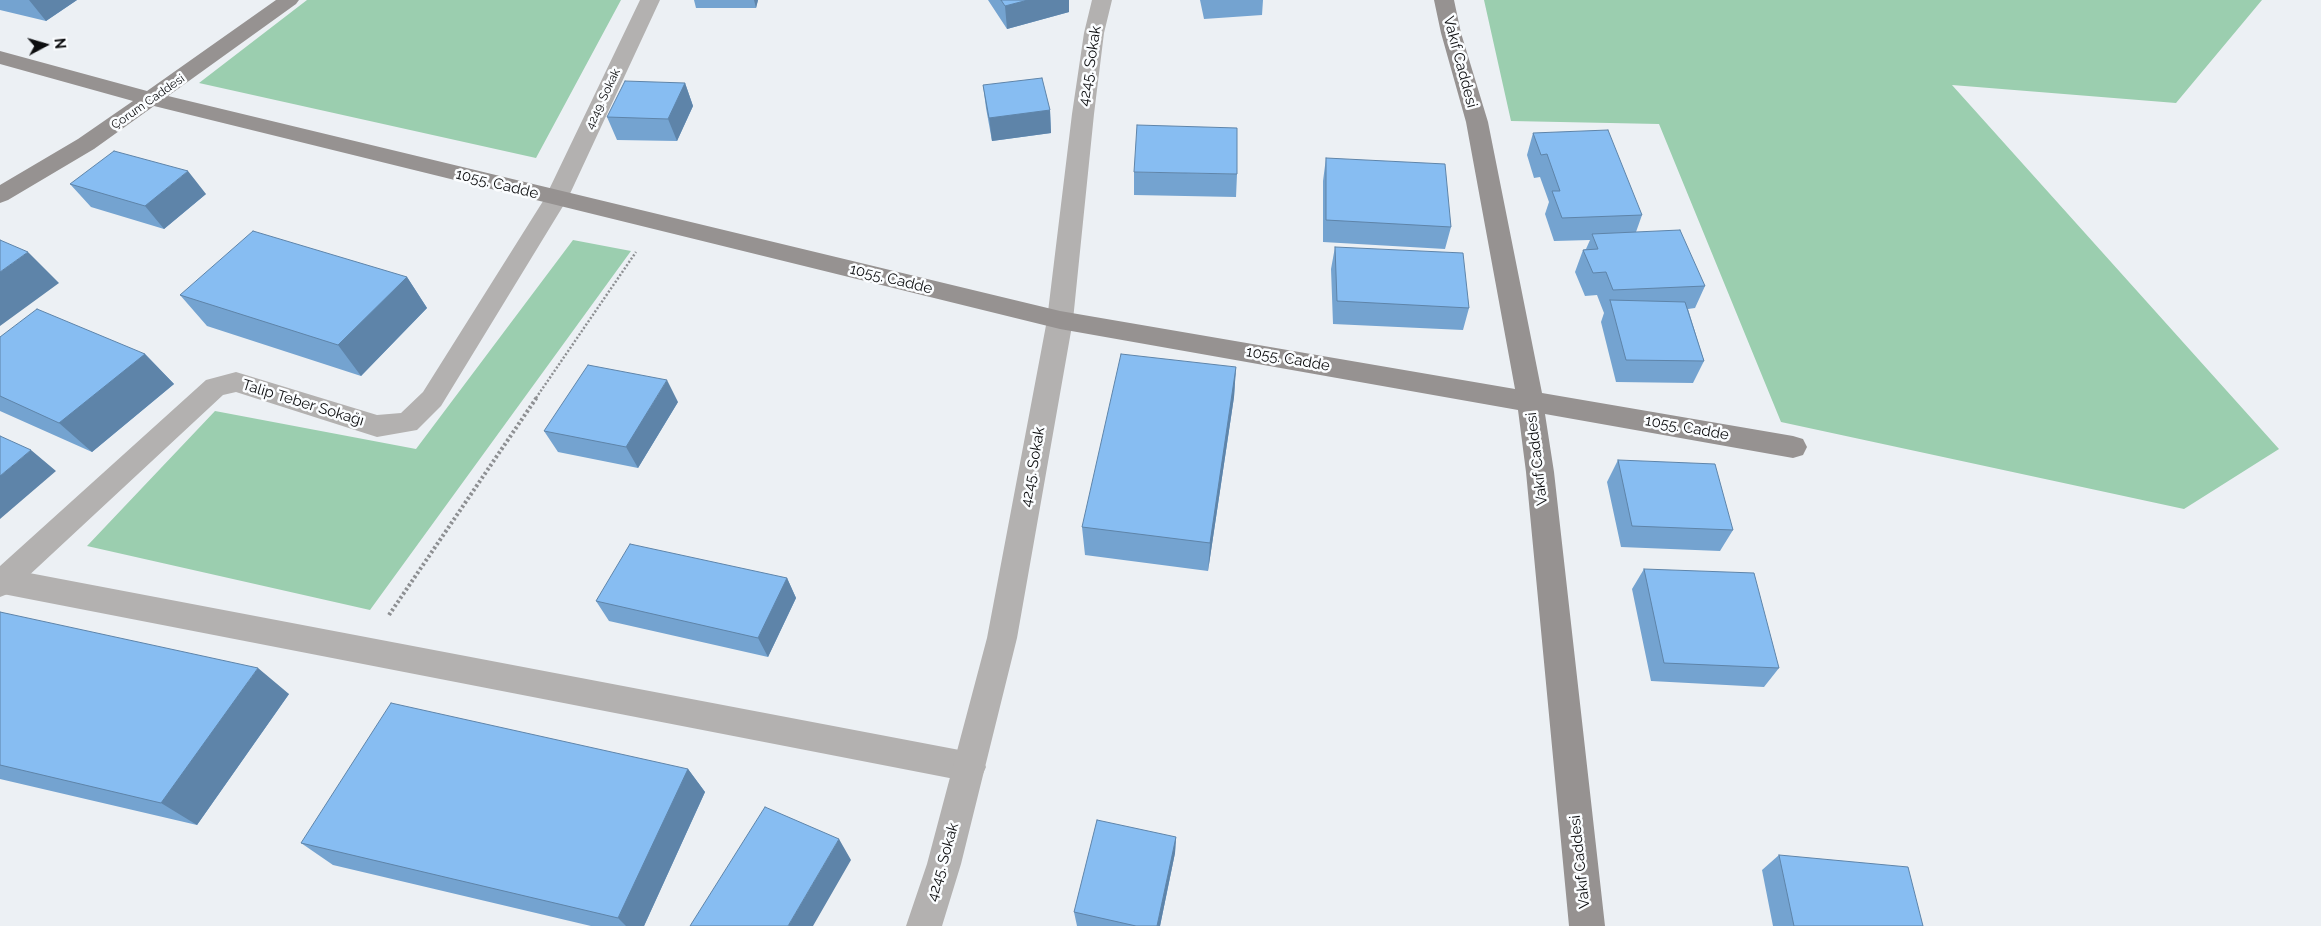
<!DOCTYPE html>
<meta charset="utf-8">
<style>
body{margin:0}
#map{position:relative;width:2321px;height:926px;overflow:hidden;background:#ecf0f4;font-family:Raleway,sans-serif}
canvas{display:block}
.north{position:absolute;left:20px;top:20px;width:50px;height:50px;-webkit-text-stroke:4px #fbfdff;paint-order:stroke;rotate:84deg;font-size:14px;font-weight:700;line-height:20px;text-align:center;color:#0c0d0f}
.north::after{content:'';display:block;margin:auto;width:18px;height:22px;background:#0c0d0f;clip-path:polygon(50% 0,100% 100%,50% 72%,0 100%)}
</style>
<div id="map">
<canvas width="2321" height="926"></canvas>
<div class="north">N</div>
</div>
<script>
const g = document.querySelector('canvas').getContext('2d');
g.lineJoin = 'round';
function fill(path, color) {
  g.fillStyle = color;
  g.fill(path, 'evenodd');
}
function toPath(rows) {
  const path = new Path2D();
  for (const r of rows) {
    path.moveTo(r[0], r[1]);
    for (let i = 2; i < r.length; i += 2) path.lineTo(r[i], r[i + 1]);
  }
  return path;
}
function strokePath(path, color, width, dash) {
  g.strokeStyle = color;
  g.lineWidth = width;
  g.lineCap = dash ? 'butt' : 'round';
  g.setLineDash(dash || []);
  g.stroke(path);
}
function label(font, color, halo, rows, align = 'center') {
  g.font = font + ' Raleway,sans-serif';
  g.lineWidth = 5;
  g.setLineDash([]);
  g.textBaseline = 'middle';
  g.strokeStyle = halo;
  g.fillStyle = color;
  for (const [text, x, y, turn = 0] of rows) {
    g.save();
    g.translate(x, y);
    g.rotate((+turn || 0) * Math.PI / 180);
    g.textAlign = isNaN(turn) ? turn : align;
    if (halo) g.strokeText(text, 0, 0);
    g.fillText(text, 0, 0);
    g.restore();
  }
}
const green = toPath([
 [307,0,621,0,536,158,199,83],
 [1484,0,2262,0,2176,103,1952,85,2279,449,2184,509,1781,422,1659,124,1511,121],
 [573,240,631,251,370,610,87,546,215,411,416,449]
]);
const pathFar1 = toPath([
 [536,398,636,252]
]);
const path = toPath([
 [389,615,537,397]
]);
const lane = toPath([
 [3,568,970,752,981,756,986,767,981,778,970,782,3,594,0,593,0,569,3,568]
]);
const street = toPath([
 [640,0,660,0,568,198,441,406,417,430,377,437,236,392,223,395,10,593,0,597,0,566,206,380,236,372,377,415,401,413,423,392,545,198,640,0],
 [1092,0,1112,0,1104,33,1094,114,1073,320,1017,638,961,864,942,926,906,926,927,864,987,638,1047,320,1072,114,1084,33,1092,0]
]);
const secondary = toPath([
 [276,0,299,0,296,4,168,96,1060,311,1515,389,1466,122,1441,33,1434,0,1454,0,1461,33,1488,122,1542,393,1793,436,1803,439,1807,447,1803,455,1793,458,1545,414,1554,472,1605,926,1569,926,1526,472,1518,410,1060,329,154,106,94,149,8,200,0,203,0,185,78,139,133,101,0,64,0,51,147,91,276,0]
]);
const wall = toPath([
 [0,0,77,0,46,21,0,10],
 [694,0,758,0,756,8,696,8],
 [988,0,1069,0,1069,12,1007,29],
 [1200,0,1263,0,1262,15,1204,19],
 [685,83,693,106,677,141,617,140,607,117],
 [983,85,1050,110,1051,133,992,141,986,108],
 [1533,133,1642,215,1636,232,1705,286,1695,308,1688,309,1704,361,1693,383,1616,382,1601,322,1604,313,1597,295,1585,296,1575,272,1583,250,1586,249,1590,240,1554,241,1545,214,1549,202,1540,177,1534,178,1527,155],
 [1326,158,1451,227,1445,249,1323,242,1323,181],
 [1134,172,1237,174,1236,197,1134,195],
 [70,184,206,194,164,229,91,207],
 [1335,247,1469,308,1463,330,1333,324,1331,269],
 [407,277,427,308,361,376,207,326,180,295],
 [0,337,145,354,174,384,92,452,0,411],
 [1236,367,1234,397,1208,571,1085,555,1082,527],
 [678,402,638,468,558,452,544,431],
 [1618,460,1733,530,1720,551,1621,547,1607,482],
 [1644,569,1779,668,1764,687,1651,681,1632,589],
 [787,578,796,598,768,657,609,621,596,601],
 [0,612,289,694,197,825,0,779],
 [688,769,705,792,644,926,591,926,333,865,301,843],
 [1176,837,1175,853,1160,926,1077,926,1074,912],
 [1779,855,1923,926,1773,926,1762,870]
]);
const shadedWall = toPath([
 [29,0,77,0,46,21],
 [754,0,758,0,756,8],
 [1028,0,1069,0,1069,12,1007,29,1005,6],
 [685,83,693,106,677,141,668,119],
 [1050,110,1051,133,992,141,989,118],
 [188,171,206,194,164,229,145,206],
 [28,252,59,283,0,326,0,272],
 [407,277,427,308,361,376,338,345],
 [145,354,174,384,92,452,59,423],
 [1236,367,1234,397,1208,571,1210,543],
 [667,380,678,402,638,468,626,447],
 [31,450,56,471,0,519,0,476],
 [787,578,796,598,768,657,758,638],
 [258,668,289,694,197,825,161,803],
 [688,769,705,792,644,926,626,926,618,918],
 [1176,837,1175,853,1160,926,1157,926],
 [839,839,851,860,813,926,788,926]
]);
const building = toPath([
 [1001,0,1028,0,1005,6,1001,0],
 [1042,78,1050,110,989,118,983,85,1042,78],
 [625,81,685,83,668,119,607,117,625,81],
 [1137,125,1237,128,1237,174,1134,172,1137,125],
 [1608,130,1642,215,1562,218,1552,191,1560,191,1547,154,1541,155,1533,133,1608,130],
 [114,151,188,171,145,206,70,184,114,151],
 [1326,158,1445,164,1451,227,1326,220,1326,158],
 [1680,230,1705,286,1613,290,1606,272,1593,273,1583,250,1598,249,1592,234,1680,230],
 [253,231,407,277,338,345,180,295,253,231],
 [0,240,28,252,0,272,0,240],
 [1335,247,1463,253,1469,308,1337,301,1335,247],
 [1610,300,1685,302,1704,361,1626,360,1610,300],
 [37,309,145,354,59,423,0,396,0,337,37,309],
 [1121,354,1236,367,1210,543,1082,527,1121,354],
 [588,365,667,380,626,447,544,431,588,365],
 [0,436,31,450,0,476,0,436],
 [1618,460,1715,464,1733,530,1632,526,1618,460],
 [630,544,787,578,758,638,596,601,630,544],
 [1644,569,1754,573,1779,668,1664,663,1644,569],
 [0,612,258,668,161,803,0,765,0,612],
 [391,703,688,769,618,918,301,843,391,703],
 [765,807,839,839,788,926,690,926,765,807],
 [1097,820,1176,837,1157,926,1136,926,1074,912,1097,820],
 [1779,855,1908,867,1923,926,1794,926,1779,855]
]);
const farStreetnames = [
 ["4249. Sokak",603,99,-65],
 ["Çorum Caddesi",148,102,-35]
];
const streetNames = [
 ["Vakıf Caddesi",1460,62,75],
 ["4245. Sokak",1090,66,-81],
 ["1055. Cadde",497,184,14],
 ["1055. Cadde",891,279,14],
 ["1055. Cadde",1288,359,10],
 ["Talip Teber Sokağı",303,403,17],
 ["1055. Cadde",1687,428,10],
 ["Vakıf Caddesi",1537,459,-97],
 ["4245. Sokak",1033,467,-80],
 ["4245. Sokak",943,862,-74],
 ["Vakıf Caddesi",1580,862,-96]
];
fill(green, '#9bceaf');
strokePath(pathFar1, '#8d8f92', 2.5, [2, 2]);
strokePath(path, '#8d8f92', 4, [2.5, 2.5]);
fill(lane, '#b3b1b0');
fill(street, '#b3b1b0');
fill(secondary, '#969291');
fill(wall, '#74a3d0');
fill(shadedWall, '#5e84a9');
fill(building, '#87bdf2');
strokePath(building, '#5e84a9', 1);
label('12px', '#0c0d0f', '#fbfdff', farStreetnames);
label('15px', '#0c0d0f', '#fbfdff', streetNames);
</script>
